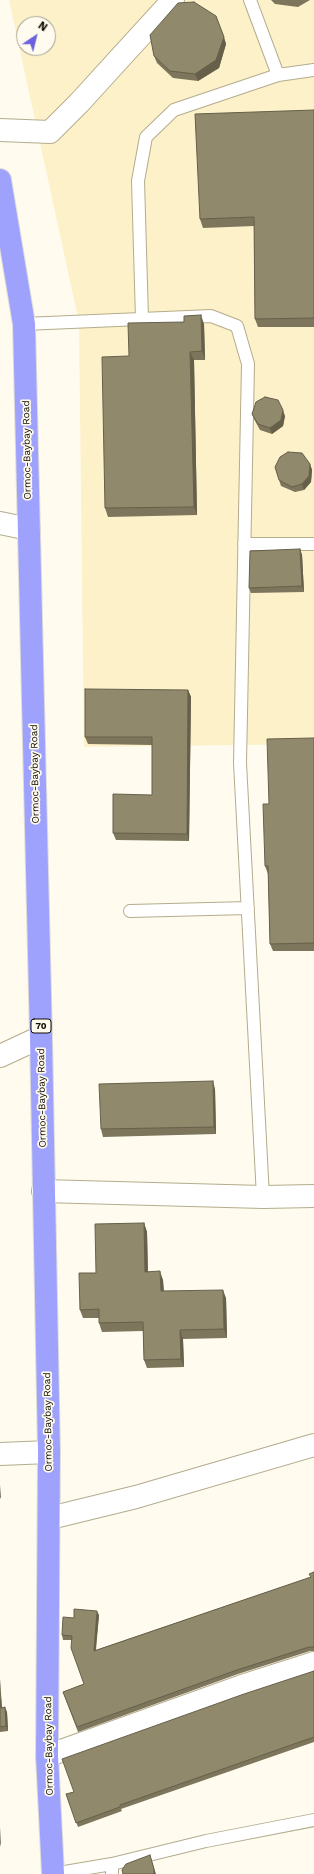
<!DOCTYPE html>
<style>
body{margin:0}
#map{position:relative;width:314px;height:1874px;overflow:hidden;background:#fffbee;font-family:"Work Sans",sans-serif}
canvas{display:block}
.north{position:absolute;left:16px;top:16px;width:40px;height:40px;box-sizing:border-box;background:#fffbee;border:1px solid #9f9c90;border-radius:50%;rotate:35deg;font-size:11px;font-weight:700;line-height:16px;text-align:center;color:#100d04}
.north::after{content:'';display:block;margin:auto;width:14px;height:18px;background:#6a63dd;clip-path:polygon(50% 0,100% 100%,50% 72%,0 100%)}
</style>
<div id="map">
<canvas width="314" height="1874"></canvas>
<div class="north">N</div>
</div>
<script>
const g = document.querySelector('canvas').getContext('2d');
g.lineJoin = 'round';
function fill(path, color) {
  g.fillStyle = color;
  g.fill(path, 'evenodd');
}
function toPath(rows) {
  const path = new Path2D();
  for (const r of rows) {
    path.moveTo(r[0], r[1]);
    for (let i = 2; i < r.length; i += 2) path.lineTo(r[i], r[i + 1]);
  }
  return path;
}
function strokePath(path, color, width, dash) {
  g.strokeStyle = color;
  g.lineWidth = width;
  g.lineCap = dash ? 'butt' : 'round';
  g.setLineDash(dash || []);
  g.stroke(path);
}
function label(font, color, halo, rows, align = 'center') {
  g.font = font + ' "Work Sans",sans-serif';
  g.lineWidth = 3.5;
  g.setLineDash([]);
  g.textBaseline = 'middle';
  g.strokeStyle = halo;
  g.fillStyle = color;
  for (const [text, x, y, turn = 0] of rows) {
    g.save();
    g.translate(x, y);
    g.rotate((+turn || 0) * Math.PI / 180);
    g.textAlign = isNaN(turn) ? turn : align;
    if (halo) g.strokeText(text, 0, 0);
    g.fillText(text, 0, 0);
    g.restore();
  }
}
const built = toPath([
 [9,0,314,0,314,744,84,747,79,322],
 [24,24,48,24,48,48,24,48]
]);
const lane = toPath([
 [250,0,278,75],
 [142,319,138,181,146,137,174,110,278,75,314,70],
 [24,324,211,316,237,326,248,364,240,763,263,1197],
 [244,544,314,544],
 [130,911,248,908],
 [112,1864,206,1841,314,1820],
 [53,1874,112,1864,112,1874]
]);
const street = toPath([
 [0,130,50,132,79,103,173,0],
 [0,523,29,529],
 [0,1056,41,1037],
 [43,1191,263,1197,314,1196],
 [0,1454,49,1452],
 [50,1518,136,1497,314,1445],
 [47,1756,242,1686,314,1663]
]);
const highway = toPath([
 [0,180,24,324,41,1037,49,1452,47,1756,53,1874]
]);
const wall = toPath([
 [271,0,310,0,298,7,275,4],
 [216,16,226,44,219,68,198,81,173,78,157,63,154,56],
 [314,110,314,327,258,327,255,319,254,226,203,228,200,219],
 [204,324,205,360,194,360,197,515,108,517,105,508,129,356],
 [252,414,285,416,283,426,272,434,260,430,254,419],
 [310,464,312,470,311,482,304,490,295,492,281,486,279,480],
 [300,549,302,555,304,592,251,593,249,588],
 [188,690,191,697,189,841,116,840,113,833,152,795,152,745,88,744,85,737],
 [314,738,314,951,273,951,270,944,268,874,265,866,269,804],
 [215,1089,216,1134,103,1137,101,1129],
 [144,1223,147,1232,148,1272,163,1280,164,1291,226,1298,227,1338,183,1339,184,1367,147,1368,144,1360,143,1331,102,1332,99,1323,99,1318,83,1318,80,1310,96,1273],
 [314,1572,314,1651,310,1651,238,1674,78,1732,63,1692,84,1684,72,1640,63,1640,62,1635,74,1618,99,1615,96,1650,311,1577],
 [314,1671,314,1742,121,1809,122,1811,78,1827,66,1794,74,1792],
 [0,1679,2,1707,7,1712,8,1731,0,1732]
]);
const shadedWall = toPath([
 [224,37,226,44,219,68,198,81,195,74],
 [201,315,204,324,205,360,202,351],
 [190,352,194,360,197,515,194,507],
 [283,410,285,416,283,426,272,434,270,428],
 [310,464,312,470,311,482,304,490,302,484],
 [300,549,302,555,304,592,302,586],
 [188,690,191,697,189,841,187,834],
 [213,1081,215,1089,216,1134,214,1127],
 [144,1223,147,1232,148,1280,145,1272],
 [160,1271,163,1280,164,1300,161,1291],
 [223,1290,226,1298,227,1338,224,1329],
 [180,1330,183,1339,184,1367,181,1359],
 [0,1485,1,1499,0,1497],
 [97,1611,99,1615,95,1655,94,1651],
 [0,1679,2,1713,1,1708],
 [5,1707,7,1712,8,1731,6,1726],
 [0,1827,1,1847,0,1843],
 [150,1855,152,1862,156,1874,154,1874]
]);
const building = toPath([
 [194,2,216,16,224,37,216,60,195,74,170,71,154,56,150,35,178,3,194,2],
 [314,110,314,318,255,319,254,217,200,219,195,114,314,110],
 [201,315,202,351,190,352,194,507,105,508,102,357,129,356,128,323,184,322,184,316,201,315],
 [265,397,278,400,283,410,281,420,270,428,258,424,252,414,256,402,265,397],
 [288,452,302,453,310,464,309,476,302,484,292,487,279,480,275,467,280,457,288,452],
 [300,549,302,586,249,588,250,551,300,549],
 [85,689,188,690,187,834,113,833,113,794,152,795,152,737,85,737,85,689],
 [314,738,314,943,270,944,268,866,265,866,263,804,269,804,267,739,314,738],
 [213,1081,214,1127,101,1129,99,1084,213,1081],
 [144,1223,145,1272,160,1271,161,1291,223,1290,224,1329,180,1330,181,1359,144,1360,143,1322,99,1323,99,1309,80,1310,79,1273,96,1273,95,1224,144,1223],
 [314,1572,314,1647,309,1647,237,1670,77,1727,63,1692,84,1684,71,1648,72,1636,62,1635,63,1617,74,1618,74,1609,97,1611,94,1651,311,1577,309,1574,314,1572],
 [314,1671,314,1737,120,1805,120,1807,76,1823,66,1794,74,1792,62,1759,244,1694,314,1671],
 [0,1700,1,1708,5,1707,6,1726,0,1727,0,1700],
 [150,1855,154,1869,154,1874,123,1874,122,1870,126,1864,150,1855]
]);
const shields = [
 [41,1026,20]
];
const shieldNames = [
 ["70",41,1026]
];
const streetNames = [
 ["Ormoc-Baybay Road",27,450,-91],
 ["Ormoc-Baybay Road",35,774,-91],
 ["Ormoc-Baybay Road",42,1098,-91],
 ["Ormoc-Baybay Road",48,1422,-91],
 ["Ormoc-Baybay Road",49,1746,-91]
];
fill(built, '#fcf1c9');
strokePath(lane, '#b4ac8d', 14);
strokePath(street, '#b4ac8d', 24);
strokePath(highway, '#dedddc', 24);
strokePath(lane, '#fff', 12);
strokePath(street, '#fff', 22);
strokePath(highway, '#9fa2fd', 22);
fill(wall, '#7d765c');
fill(shadedWall, '#66604b');
fill(building, '#91896b');
strokePath(building, '#66604b', 1);
for (const [x, y, w] of shields) {
  const box = new Path2D();
  box.roundRect(x - w / 2, y - 7, w, 14, 3);
  g.fillStyle = '#fffbee';
  g.fill(box);
  strokePath(box, '#100d04', 1);
}
label('bold 9px', '#100d04', null, shieldNames);
label('10px', '#100d04', '#fffbee', streetNames);
</script>
